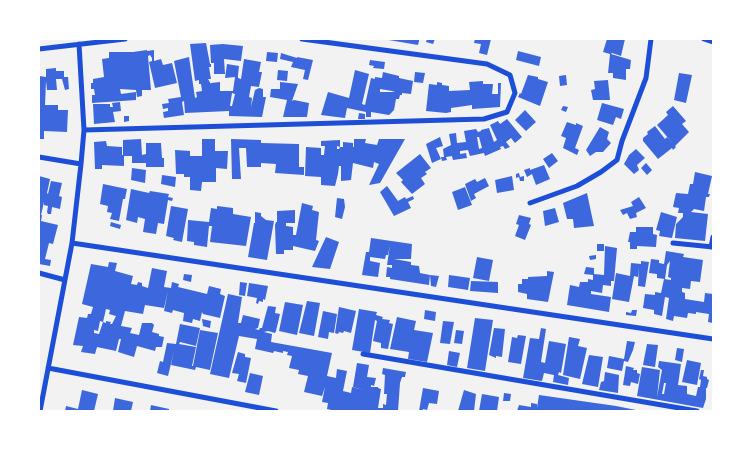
<!DOCTYPE html>
<style>
body{margin:0}
#map{position:relative;width:752px;height:450px;overflow:hidden;background:#f2f2f2;font-family:Lato,sans-serif}
canvas{display:block}
.frame{position:absolute;inset:0;border:40px solid #fff;pointer-events:none}
</style>
<div id="map">
<canvas width="752" height="450"></canvas>
<div class="frame"></div>
</div>
<script>
const g = document.querySelector('canvas').getContext('2d');
g.lineJoin = 'round';
function fill(path, color) {
  g.fillStyle = color;
  g.fill(path, 'evenodd');
}
function toPath(rows) {
  const path = new Path2D();
  for (const r of rows) {
    path.moveTo(r[0], r[1]);
    for (let i = 2; i < r.length; i += 2) path.lineTo(r[i], r[i + 1]);
  }
  return path;
}
function strokePath(path, color, width, dash) {
  g.strokeStyle = color;
  g.lineWidth = width;
  g.lineCap = dash ? 'butt' : 'round';
  g.setLineDash(dash || []);
  g.stroke(path);
}
const building = toPath([
 [383,39,419,39,419,41,418,45],
 [427,39,435,39,433,44,426,42],
 [475,39,491,39,487,55,479,53,481,44,474,43],
 [607,39,625,39,621,56,612,53,611,54,631,60,630,69,626,69,626,80,613,78,613,73,608,73,610,54,603,52],
 [206,43,210,64,211,64,211,67,209,67,211,79,208,79,211,84,211,83,220,82,220,91,233,91,235,77,225,78,227,64,239,66,238,75,238,78,241,79,244,59,261,62,259,72,262,72,259,87,251,86,249,97,252,98,251,107,255,90,259,88,263,89,263,97,266,97,262,117,229,116,229,111,185,113,184,101,182,102,184,115,164,118,163,112,168,111,168,108,163,109,162,104,169,103,168,99,181,97,174,61,189,57,195,98,197,97,196,92,202,91,201,84,199,84,199,80,195,81,190,44],
 [232,93,235,94,232,106,230,106],
 [223,44,243,46,241,61,224,59,225,74,214,74,214,63,211,63,210,45],
 [147,50,147,51,154,50,154,61,161,59,163,65,172,63,177,83,155,88,149,62,152,61,152,58,150,55,148,56,151,90,142,90,142,96,137,97,136,90,120,89,121,94,136,92,136,100,92,103,92,95,95,95,94,89,91,89,91,83,93,83,93,79,104,77,102,59,109,58,109,52,133,52],
 [518,51,541,57,539,66,516,60],
 [267,52,278,53,277,62,266,61],
 [281,53,297,58,297,57,313,60,308,80,303,79,305,70,291,67,293,62,280,59],
 [370,60,385,62,384,69,373,68,374,66,369,65],
 [56,68,56,71,64,71,64,77,68,77,69,89,65,90,62,79,56,79,57,90,47,90,46,81,45,105,58,105,58,110,68,110,67,132,44,131,44,139,39,139,39,76,46,77,46,69],
 [278,70,288,71,287,81,277,80],
 [355,70,369,74,362,104,365,105,371,78,375,79,375,77,382,78,383,72,399,76,399,78,413,81,411,94,402,93,402,95,400,95,399,99,396,99,394,110,389,115,371,112,371,117,366,117,366,112,347,108,345,118,321,115,328,92,349,98],
 [380,89,392,91,395,92,380,92],
 [415,72,425,73,423,83,414,82],
 [679,73,692,75,686,103,674,100],
 [528,75,538,77,538,79,548,82,540,106,518,97,520,93,521,94],
 [566,75,567,85,560,86,559,76],
 [608,80,610,100,593,100,591,90,595,89,594,81],
 [483,81,483,84,493,84,492,94,498,94,498,83,501,83,500,107,472,109,472,105,451,108,451,112,446,113,426,111,429,84,437,85,437,82,442,83,442,85,449,86,449,91,470,90,469,82],
 [280,82,298,84,292,101,294,100,309,103,307,117,283,117,287,100,270,97,271,89,280,89],
 [120,102,121,111,113,112,115,122,94,124,93,104,110,104,110,107,113,107,112,103],
 [602,103,624,109,621,119,616,117,613,125,597,120],
 [563,106,568,107,566,112,561,110],
 [673,106,686,121,682,124,689,132,675,146,657,125,668,115,666,112],
 [525,110,536,122,526,131,515,120],
 [359,113,365,114,365,119,358,119],
 [124,116,129,116,129,121,124,122],
 [507,119,522,137,515,143,511,138,506,142,510,147,505,149,503,146,500,147,501,149,485,156,484,153,470,156,468,150,460,151,460,154,466,153,467,158,453,160,452,156,446,157,447,160,442,161,441,157,444,157,443,149,451,145,449,134,456,133,457,143,466,142,464,131,476,129,478,132,481,131,481,130,489,128,494,142,497,140,490,125,498,121,500,124],
 [477,137,479,137,482,148,479,149],
 [567,122,576,125,576,123,583,126,575,148,579,150,577,155,563,148,566,138,561,136],
 [655,126,665,139,667,137,676,147,673,150,672,148,658,159,643,141,643,138,648,134,647,132],
 [600,127,609,132,607,139,611,143,603,152,596,152,590,156,586,150],
 [440,137,443,146,436,148,441,159,432,163,426,144],
 [141,139,142,155,146,154,146,143,161,143,162,158,164,158,164,167,146,167,146,163,132,163,132,156,124,156,124,166,102,165,102,169,95,169,94,142,106,141,107,146,122,147,122,155,123,155,123,140],
 [202,139,215,139,215,151,228,151,227,169,216,168,216,182,202,182,201,191,190,190,190,177,184,177,184,174,176,174,175,150,190,151,190,156,202,156],
 [231,139,261,140,261,143,299,144,299,167,304,167,304,175,275,173,276,164,261,163,261,167,247,167,246,148,239,148,241,179,232,179],
 [354,139,366,139,365,143,377,145,379,139,405,139,380,183,369,185,379,164,374,162,373,168,353,163,351,180,341,181,341,166,339,166,338,174,335,186,321,185,321,177,305,176,306,147,321,148,321,155,324,155,325,146,321,146,321,141,340,140,340,147,337,146,337,149,339,149,340,147,343,147,343,142,353,143,353,147,354,147],
 [636,149,645,158,637,165,639,170,634,174,624,164,629,155],
 [552,153,558,161,549,168,543,159],
 [420,154,431,168,425,172,427,174,421,178,425,184,412,194,401,182,403,180,396,173],
 [646,163,652,170,647,175,641,168],
 [544,165,550,179,536,185,532,174,527,177,524,170,530,168,530,170],
 [132,168,146,170,145,183,131,180],
 [695,172,712,176,708,194,710,194,709,197,706,197,704,211,694,209,691,212,708,214,705,241,675,238,676,224,683,217,683,213,678,213,679,208,673,207,676,193,688,194,690,184,693,184],
 [519,173,520,177,524,176,524,181,520,181,519,177,516,178,516,174],
 [162,175,176,177,175,187,161,184],
 [39,176,50,179,47,193,48,194,51,181,62,183,59,196,62,197,60,209,52,207,51,214,48,214,47,212,48,206,44,205,44,202,41,215,42,215,41,221,58,225,53,244,49,243,45,259,51,260,50,266,39,264],
 [512,176,514,190,497,193,495,180],
 [485,178,489,186,474,194,476,198,471,201,465,184,475,179,477,182],
 [103,184,127,189,125,199,123,199,119,221,110,219,112,213,107,212,108,206,100,204],
 [387,186,398,201,405,197,406,199,413,196,414,199,408,202,411,208,394,216,380,192],
 [465,187,472,205,458,210,452,192],
 [131,189,149,193,150,191,169,194,168,197,173,198,172,201,168,200,164,224,158,223,156,234,143,232,145,219,138,217,137,223,126,220],
 [587,193,594,226,574,228,573,219,567,219,563,203],
 [639,197,646,208,636,213,637,217,630,219,627,213,623,215,620,210,633,206,631,202],
 [337,198,344,199,345,207,342,219,335,217],
 [302,203,313,206,312,210,319,212,316,240,319,241,315,251,293,246,293,250,284,250,284,254,276,254,275,225,276,222,277,222,277,211,295,210,295,223,286,223,286,226,293,227,293,235,296,235],
 [171,206,188,209,182,242,173,240,174,238,166,236],
 [217,206,233,208,233,214,251,217,246,246,210,242,212,226,209,226,207,247,194,245,194,242,187,241,188,220,209,222,211,208,217,209],
 [555,208,559,222,545,226,543,211],
 [255,212,261,213,261,216,266,220,274,221,267,260,248,257,254,223,255,223],
 [661,212,677,217,672,238,659,236,660,231,656,230],
 [519,215,531,218,529,224,531,225,525,240,515,236,519,225,516,224],
 [111,222,121,225,120,229,110,226],
 [636,227,653,227,653,234,657,235,656,247,637,246,637,249,630,249,630,242,628,242,630,232,636,232],
 [326,237,339,242,330,269,312,267],
 [371,238,412,244,411,259,394,259,411,262,411,265,419,266,420,273,430,275,429,285,390,279,390,277,386,277,387,267,392,268,392,265,387,265,390,245,388,255,386,255,385,259,370,257,370,261,380,263,378,277,362,275,366,252,369,252],
 [597,244,604,244,604,251,597,251],
 [605,246,617,248,614,281,611,281,611,286,603,285,602,293,591,291,591,294,611,297,609,312,567,305,570,285,579,287,580,282,588,282,588,279,593,280,593,275,584,274,586,267,594,268,594,274,604,275],
 [666,251,684,254,683,257,703,260,700,282,691,281,690,289,682,288,682,292,685,293,685,299,704,302,705,293,713,294,713,323,708,322,709,314,696,312,696,314,688,313,687,318,674,316,673,321,666,319,669,298,665,297,662,316,654,314,654,310,643,308,645,294,655,295,655,292,661,293,664,279,671,280,671,278,668,277,670,261,667,265,665,279,657,278,657,274,649,273,651,259,659,260,659,263,664,264],
 [596,255,596,259,590,260,589,256],
 [477,257,493,260,489,281,473,278],
 [641,261,649,262,645,287,638,286,639,267,638,277,634,276,629,302,612,299,616,273,630,276,631,263,641,264],
 [109,262,117,263,115,271,133,276,131,284,137,285,138,282,142,283,142,286,148,288,152,268,167,271,164,287,171,288,172,282,179,284,178,287,207,294,209,286,221,289,220,294,225,296,220,318,203,314,202,312,200,321,193,319,192,323,183,321,184,313,173,310,172,313,164,311,168,291,164,308,145,305,143,314,125,311,121,326,132,328,130,333,139,335,142,323,152,323,154,325,152,332,159,334,159,336,164,337,162,347,156,347,155,351,137,346,134,357,118,352,121,339,119,339,116,351,97,347,95,354,81,352,83,346,73,345,79,317,87,318,88,314,91,314,93,307,82,304,91,264,108,267],
 [106,309,110,310,109,314,116,316,112,324,110,324,111,322,106,321,106,323,103,322,99,334,94,333,94,330,98,331,100,321,103,322],
 [547,271,554,272,548,302,527,299,527,294,518,292,518,284,522,284,522,279,528,279,528,277,547,276],
 [184,274,192,275,191,282,183,280],
 [430,275,439,276,436,287,431,286],
 [449,275,470,278,468,290,448,287],
 [471,281,498,282,498,293,470,291],
 [240,282,247,283,245,296,239,295],
 [249,283,268,286,265,300,263,299,263,302,259,301,258,304,256,303,257,298,247,296],
 [228,294,242,297,238,323,241,323,243,315,260,319,258,328,255,329,259,330,260,328,262,328,268,306,276,307,275,313,280,314,276,331,275,333,268,331,264,332,272,334,271,342,332,353,327,376,336,378,337,369,347,371,343,391,351,393,352,387,364,390,353,387,357,363,369,365,367,377,376,378,374,386,371,385,371,387,378,387,378,388,381,389,378,408,383,408,383,404,386,405,387,394,384,394,385,375,382,374,383,368,406,372,405,377,402,377,400,383,398,411,336,411,327,409,328,403,322,402,325,387,322,396,304,392,308,376,298,374,299,370,289,368,292,356,287,355,288,352,283,351,283,353,274,351,273,353,255,349,257,339,239,336,229,378,210,374],
 [307,301,320,303,314,336,299,333],
 [285,302,303,305,297,335,279,331],
 [339,307,356,311,351,333,344,331,343,333,339,332,338,334,335,333],
 [359,309,377,312,376,315,383,317,382,319,390,320,389,323,393,324,388,349,381,348,381,343,373,341,377,321,375,320,370,353,352,350],
 [425,310,436,312,435,321,424,319],
 [632,310,637,310,636,316,626,315,626,312,631,313],
 [323,311,337,314,334,333,329,332,328,339,318,337],
 [397,317,416,321,414,330,433,333,427,362,408,359,409,352,390,349],
 [475,318,493,320,485,371,467,368],
 [202,319,211,321,210,328,203,326],
 [443,321,454,322,450,344,440,343],
 [180,324,200,328,196,346,180,342,179,344,196,347,192,366,193,366,200,330,218,333,210,370,196,367,195,370,171,365,174,351,168,376,157,373,160,361,163,362,167,343,176,344],
 [494,328,505,329,502,357,496,356,496,358,489,355],
 [541,328,546,329,541,362,545,363,549,341,566,344,561,373,559,372,558,375,569,378,568,385,553,382,554,375,544,373,542,381,523,378,530,338,539,339],
 [456,330,464,331,462,344,454,343],
 [518,335,526,336,521,364,508,362,512,337,517,338],
 [569,337,580,339,578,346,587,348,580,379,563,375],
 [627,341,635,342,633,350,628,362,624,361,622,371,607,368,609,356,624,359],
 [647,344,658,345,655,367,643,365],
 [677,348,684,349,682,362,675,360],
 [449,351,460,353,457,367,447,365],
 [238,352,245,354,245,357,251,358,246,383,237,381,239,374,232,373],
 [589,355,603,357,598,387,582,384],
 [687,360,701,363,697,385,682,382],
 [659,361,681,364,678,385,687,386,687,394,696,396,698,387,700,387,701,380,699,379,701,370,704,370,703,376,707,377,707,379,709,380,707,388,706,388,706,399,703,408,637,396,642,367,660,370,657,397,662,370,658,367],
 [664,383,666,383,664,394,662,394],
 [626,366,634,368,633,370,637,370,637,373,640,374,638,384,631,382,630,386,623,385],
 [605,372,619,375,618,393,599,390,601,382,604,381],
 [250,373,263,376,259,395,245,392],
 [423,388,439,391,437,404,429,403,427,410,423,409,423,411,419,411],
 [82,390,98,394,94,411,65,411,66,406,78,409],
 [464,390,476,394,474,411,458,411],
 [504,393,511,394,510,401,503,401],
 [482,394,499,397,497,411,479,411],
 [539,395,616,406,641,411,517,411,519,405,531,407,531,403,537,404,537,408],
 [115,398,133,402,131,411,113,411],
 [151,405,169,409,169,411,150,411]
]);
const minor = toPath([
 [704,39,713,42],
 [39,49,125,39],
 [84,130,484,119,507,112,515,93,510,75,487,64,302,39],
 [39,157,81,164],
 [530,203,577,186,601,172,617,160,622,141,646,78,651,39],
 [72,243,713,339],
 [673,243,713,247],
 [711,247,713,237],
 [39,273,65,280],
 [363,354,697,411],
 [48,368,276,411],
 [40,411,72,243,81,164,84,130,79,44]
]);
fill(building, '#3d67dc');
strokePath(minor, '#1d4ed8', 5);
</script>
